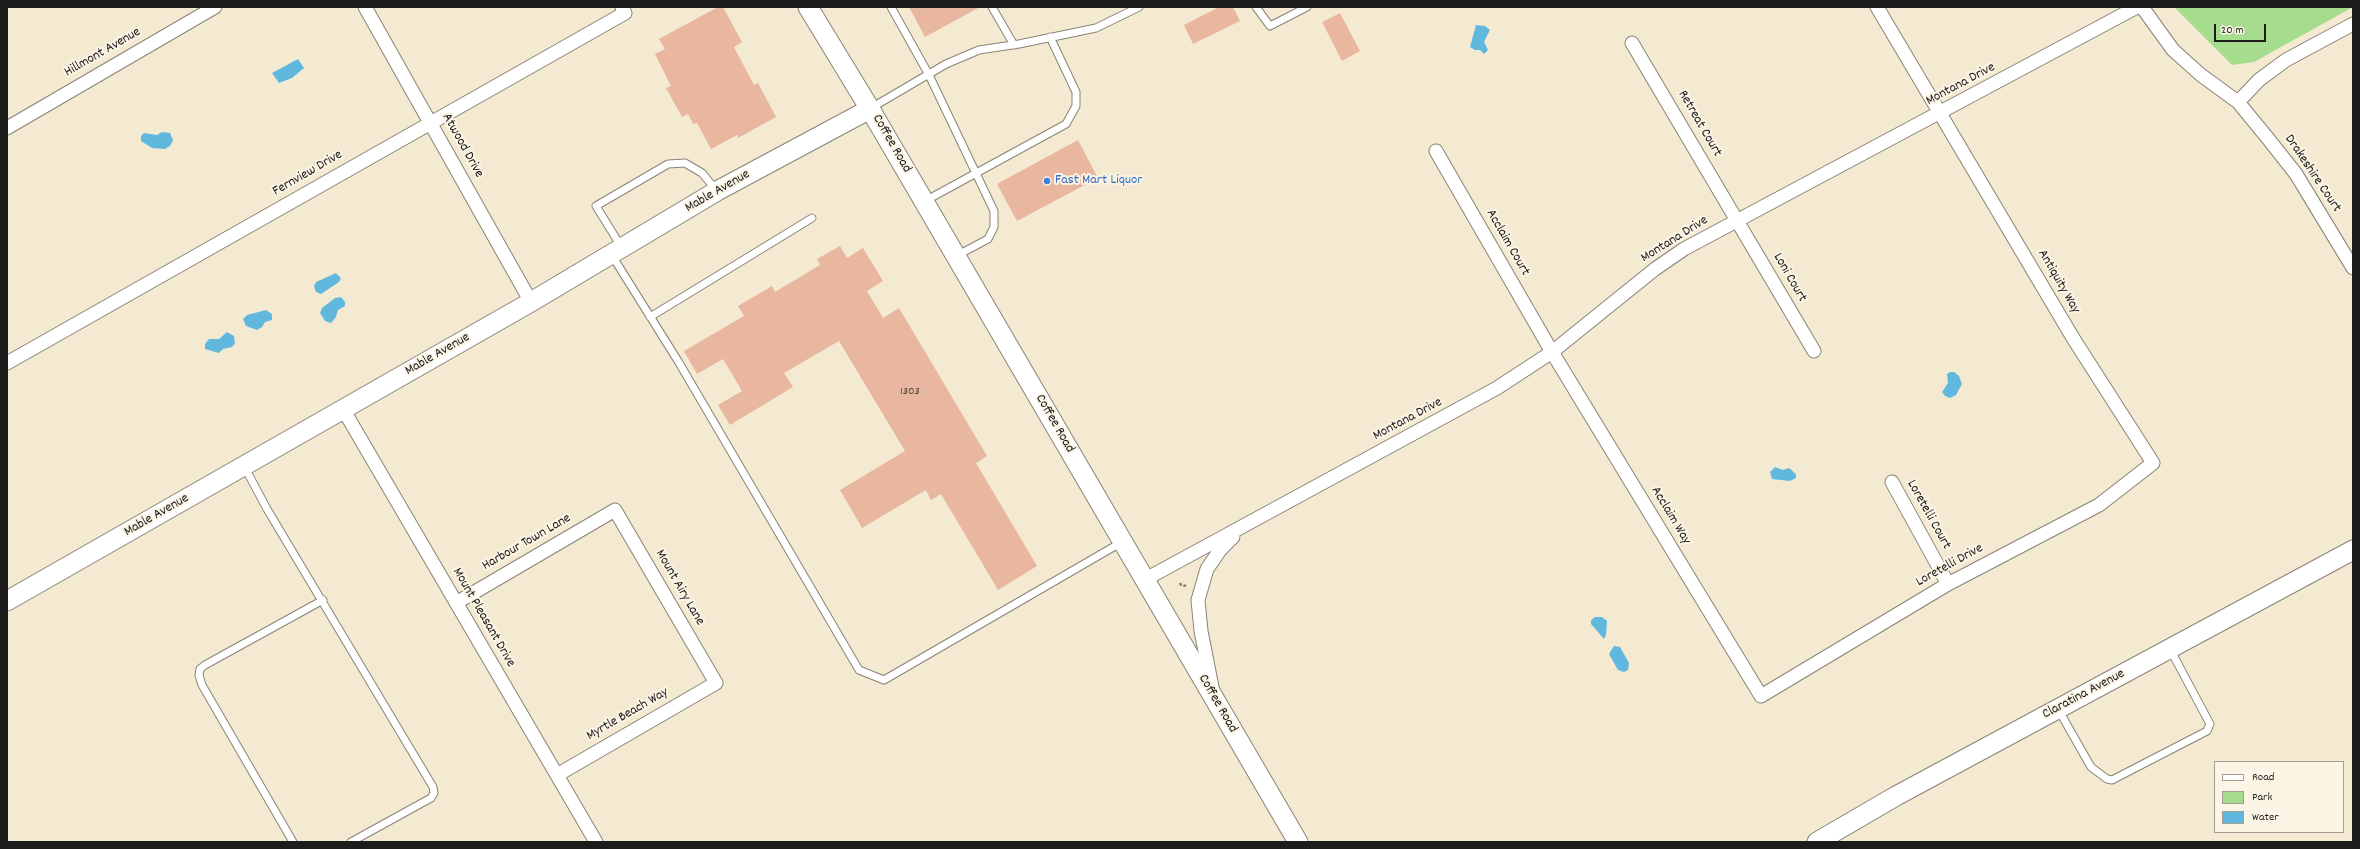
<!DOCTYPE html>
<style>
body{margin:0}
#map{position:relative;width:2360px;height:849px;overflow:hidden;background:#f3ead1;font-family:Dekko,sans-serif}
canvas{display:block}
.frame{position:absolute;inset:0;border:8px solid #1c1c1c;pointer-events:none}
.legend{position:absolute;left:2214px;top:761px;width:130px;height:72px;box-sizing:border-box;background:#fcf5e5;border:1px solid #a29e95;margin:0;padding:5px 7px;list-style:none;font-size:12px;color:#1c1c1c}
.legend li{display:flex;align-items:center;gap:8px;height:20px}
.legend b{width:20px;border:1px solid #a29e95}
.scale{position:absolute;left:2214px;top:24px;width:52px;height:18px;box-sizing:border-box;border:2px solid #1c1c1c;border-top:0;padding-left:5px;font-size:12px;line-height:14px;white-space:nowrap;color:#1c1c1c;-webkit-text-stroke:3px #fcf5e5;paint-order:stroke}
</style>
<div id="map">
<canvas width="2360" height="849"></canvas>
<div class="frame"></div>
<ul class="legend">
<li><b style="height:5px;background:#fff"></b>Road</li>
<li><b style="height:11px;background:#a6dc8d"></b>Park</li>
<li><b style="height:11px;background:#61b8de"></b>Water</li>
</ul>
<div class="scale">20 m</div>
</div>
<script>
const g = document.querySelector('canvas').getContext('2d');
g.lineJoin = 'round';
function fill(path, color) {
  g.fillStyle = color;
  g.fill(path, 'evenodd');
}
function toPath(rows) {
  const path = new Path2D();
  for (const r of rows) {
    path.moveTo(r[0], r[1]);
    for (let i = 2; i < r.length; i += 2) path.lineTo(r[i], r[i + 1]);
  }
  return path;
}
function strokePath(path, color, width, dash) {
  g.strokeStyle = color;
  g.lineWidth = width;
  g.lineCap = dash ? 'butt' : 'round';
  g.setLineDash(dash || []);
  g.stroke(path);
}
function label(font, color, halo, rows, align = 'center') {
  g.font = font + ' Dekko,sans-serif';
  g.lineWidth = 4;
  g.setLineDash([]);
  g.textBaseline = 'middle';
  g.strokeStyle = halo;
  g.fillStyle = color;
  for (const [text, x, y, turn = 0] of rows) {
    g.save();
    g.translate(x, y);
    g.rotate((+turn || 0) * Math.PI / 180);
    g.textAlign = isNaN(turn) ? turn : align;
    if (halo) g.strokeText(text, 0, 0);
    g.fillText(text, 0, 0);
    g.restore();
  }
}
const green = toPath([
 [2174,7,2353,7,2254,62,2232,65]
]);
const water = toPath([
 [1476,25,1485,26,1490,30,1484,42,1488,50,1484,54,1480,50,1475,50,1470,47],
 [298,59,304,68,292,78,279,83,272,73],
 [162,132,170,133,173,140,170,146,165,149,152,148,141,141,141,136,144,133,157,135],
 [336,273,341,278,339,282,321,294,316,292,314,286,316,282],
 [341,297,345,302,345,306,338,310,336,317,331,323,325,321,320,313,322,308,335,298],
 [266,310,272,314,272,320,265,322,262,327,257,330,246,326,243,319,247,315],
 [227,332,234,336,235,343,232,347,223,349,219,353,205,349,205,344,209,339,219,339],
 [1950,372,1954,372,1959,376,1962,384,1956,395,1950,398,1945,396,1942,392,1948,383,1947,374],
 [1775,467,1783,470,1789,468,1796,474,1796,478,1790,481,1772,479,1770,472],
 [1595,617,1602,617,1607,621,1606,635,1604,639,1591,624,1591,620],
 [1614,646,1620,647,1629,663,1628,670,1624,672,1618,670,1609,654]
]);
const building = toPath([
 [718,7,723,7,742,42,734,47,754,85,758,83,776,117,738,138,737,135,711,149,697,123,693,124,688,114,682,117,666,88,671,86,655,54,665,49,659,39],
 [909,7,980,7,925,37],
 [1219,7,1233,7,1240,21,1193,44,1184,25],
 [1340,13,1360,51,1342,61,1322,22],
 [1078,140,1098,178,1017,221,997,184],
 [840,246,847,258,863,248,883,281,867,291,883,318,899,308,987,456,976,463,1037,566,998,590,941,494,931,500,926,490,862,528,840,490,905,451,839,341,784,373,793,387,730,425,718,405,742,391,723,359,697,374,684,351,744,316,738,306,772,286,775,292,820,265,817,259]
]);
const path = toPath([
 [1180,583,1182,587,1186,585]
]);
const lane = toPath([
 [891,7,929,75,994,211,994,227,988,239,956,256],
 [992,7,1014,45],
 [1256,7,1270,26,1307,7],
 [871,108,946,64,979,50,1019,44,1096,28,1139,7],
 [925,201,1066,124,1076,106,1076,92,1050,37],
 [622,248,596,206,668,164,685,163,702,173,716,190],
 [611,254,678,361,859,670,884,680,1122,542],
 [650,317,812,218],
 [244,466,267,509,433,787,434,793,431,798,351,842],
 [2058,709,2091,767,2107,779,2112,780,2207,731,2210,724,2170,649],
 [293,842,202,685,199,675,200,669,205,665,323,600]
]);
const street = toPath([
 [365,7,531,302],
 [2142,7,2173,50,2201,75,2238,102,2270,141,2296,174,2353,268],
 [1632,43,1814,351],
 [2238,102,2259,80,2286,60,2353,24],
 [7,128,215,7],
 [1436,151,1552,352,1761,696,1948,584,2099,505,2153,463,2073,338,1877,7],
 [7,363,625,13,622,7],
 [343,409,596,842],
 [1892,482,1948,584],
 [1144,580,1497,388,1552,352,1655,269,1684,249,2137,7],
 [456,603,615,510,716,683,557,775],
 [1212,687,1201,631,1198,600,1207,569,1220,550,1233,537]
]);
const secondary = toPath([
 [808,7,870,109,1298,842],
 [7,601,531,302,717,191,870,109],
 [1817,842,1896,796,2353,550]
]);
const markers = [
 [1047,181,4,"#3f7fe0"]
];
const numberNames = [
 ["1303",910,392]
];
const streetNames = [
 ["Hillmont Avenue",103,53,-30],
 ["Montana Drive",1961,85,-28],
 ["Retreat Court",1699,124,60],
 ["Coffee Road",891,144,60],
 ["Atwood Drive",462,146,61],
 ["Fernview Drive",308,174,-30],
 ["Drakeshire Court",2312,174,56],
 ["Mable Avenue",718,192,-30],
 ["Montana Drive",1675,240,-32],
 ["Acclaim Court",1507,243,60],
 ["Loni Court",1789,278,60],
 ["Antiquity Way",2058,282,60],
 ["Mable Avenue",438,355,-30],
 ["Montana Drive",1408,420,-28],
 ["Coffee Road",1054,424,60],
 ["Loretelli Court",1928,515,61],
 ["Mable Avenue",157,516,-30],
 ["Acclaim Way",1670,516,59],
 ["Harbour Town Lane",527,543,-30],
 ["Loretelli Drive",1950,566,-29],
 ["Mount Airy Lane",679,588,60],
 ["Mount Pleasant Drive",483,618,60],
 ["Claratina Avenue",2084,695,-28],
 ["Coffee Road",1217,704,60],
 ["Myrtle Beach Way",628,715,-30]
];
const shopNames = [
 ["Fast Mart Liquor",1055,181]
];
fill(green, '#a6dc8d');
fill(water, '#61b8de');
fill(building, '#e9b6a0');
strokePath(lane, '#888376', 9);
strokePath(street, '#888376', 15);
strokePath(secondary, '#888376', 21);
strokePath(path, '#888376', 2.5, [3, 3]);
strokePath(lane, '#fff', 7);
strokePath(street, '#fff', 13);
strokePath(secondary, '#fff', 19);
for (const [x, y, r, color] of markers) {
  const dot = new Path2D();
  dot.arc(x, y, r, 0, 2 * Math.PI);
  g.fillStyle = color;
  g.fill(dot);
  strokePath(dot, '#fcf5e5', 1.5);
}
label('12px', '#4f423d', null, numberNames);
label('14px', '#1c1c1c', '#fcf5e5', streetNames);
label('14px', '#366cbe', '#fcf5e5', shopNames, 'left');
</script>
